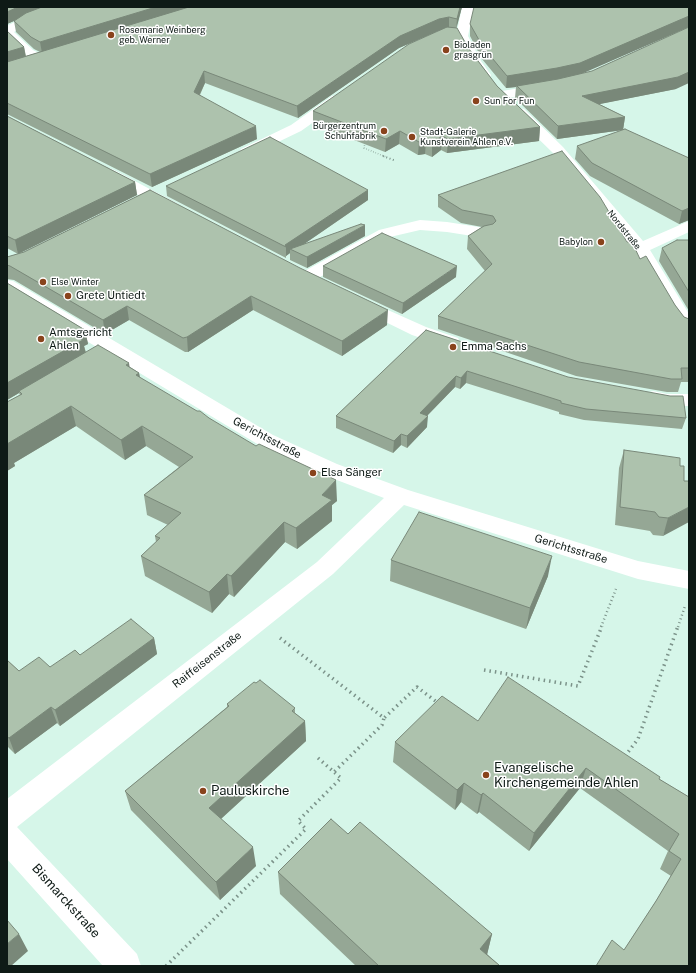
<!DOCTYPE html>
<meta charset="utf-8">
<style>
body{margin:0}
#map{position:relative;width:696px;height:973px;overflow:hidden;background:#d6f6e9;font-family:"Public Sans",sans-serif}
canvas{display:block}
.frame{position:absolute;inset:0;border:8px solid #0e1a16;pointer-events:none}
</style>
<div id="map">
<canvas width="696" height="973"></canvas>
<div class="frame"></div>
</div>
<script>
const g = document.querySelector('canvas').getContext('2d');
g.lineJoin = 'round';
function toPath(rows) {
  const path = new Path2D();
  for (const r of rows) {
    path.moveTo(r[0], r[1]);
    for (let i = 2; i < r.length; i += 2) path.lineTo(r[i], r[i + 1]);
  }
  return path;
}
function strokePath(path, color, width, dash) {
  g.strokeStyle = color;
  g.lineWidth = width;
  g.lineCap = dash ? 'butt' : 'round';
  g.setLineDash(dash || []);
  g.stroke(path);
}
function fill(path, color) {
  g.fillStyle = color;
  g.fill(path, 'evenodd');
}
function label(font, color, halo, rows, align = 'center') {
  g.font = font + ' "Public Sans",sans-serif';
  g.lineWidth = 3;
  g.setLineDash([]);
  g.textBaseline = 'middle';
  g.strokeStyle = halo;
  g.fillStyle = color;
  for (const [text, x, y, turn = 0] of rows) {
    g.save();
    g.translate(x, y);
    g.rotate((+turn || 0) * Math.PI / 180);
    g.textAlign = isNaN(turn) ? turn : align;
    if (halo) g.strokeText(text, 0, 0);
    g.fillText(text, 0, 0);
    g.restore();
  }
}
const pathFar3 = toPath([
 [365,143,364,148,386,157]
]);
const pathFar2 = toPath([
 [383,156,396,161]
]);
const pathFar1 = toPath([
 [601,627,616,589],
 [678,627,685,606]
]);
const path = toPath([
 [280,638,384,718,417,687,438,703],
 [484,670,578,686,602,626],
 [625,756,638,739,678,626],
 [318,758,334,772,382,725,384,718],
 [166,966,306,829,298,821,341,778,334,772]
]);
const minor = toPath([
 [50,7,66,7,64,9,28,23,14,32,33,50,46,57,48,60,46,63,42,64,25,56,7,39,7,26,20,19,50,7],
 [462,7,474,7,468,36,481,61,491,75,490,78,480,78,469,61,456,36,462,7],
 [545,84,550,85,552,88,550,91,502,99,497,98,495,95,497,92,502,91,545,84],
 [337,95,342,96,344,99,342,102,301,131,251,155,246,156,241,155,239,152,241,149,291,125,332,96,337,95],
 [519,108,524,109,563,147,643,241,689,221,689,232,650,250,689,314,689,332,682,330,673,318,633,250,553,153,514,115,512,112,514,109,519,108],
 [109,168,114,170,178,204,180,207,178,210,172,212,166,210,104,176,101,173,104,170,109,168],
 [420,220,447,222,485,228,491,230,493,233,491,236,485,238,447,232,420,230,390,237,313,281,307,282,301,281,298,277,301,273,379,230,420,220],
 [7,280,13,281,273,435,337,464,408,490,638,561,689,571,689,589,638,579,404,505,333,574,17,827,137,954,141,966,103,966,7,859,7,799,317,562,384,498,321,474,259,445,7,293,7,280],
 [361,298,426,327,458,338,460,342,458,346,451,348,412,335,355,307,352,303,355,299,361,298],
 [653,391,667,394,689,394,689,406,667,406,646,401,643,397,646,393,653,391]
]);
const wall = toPath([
 [7,7,462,7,456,28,469,49,497,86,540,127,539,141,447,153,441,150,432,157,425,154,418,155,399,144,385,152,313,124,313,111,441,30,399,48,298,118,205,83,200,95,257,139,152,187,7,114,7,31,24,47,26,56,40,52,34,49,16,32,14,21,7,24],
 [470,24,689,27,579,74,676,89,599,104,625,117,623,130,557,139,515,98,516,87,506,88,482,59,470,36],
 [7,116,135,182,137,195,18,254,7,248],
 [577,146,689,158,689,220,679,224,590,176,575,159],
 [166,186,368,190,368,200,304,244,365,236,307,268,290,260,290,253,286,256,286,258,167,196],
 [150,190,387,325,342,356,253,310,188,352,185,352,129,320,105,334,14,280,7,279,7,257,24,252],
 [438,195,627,242,640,259,684,317,689,319,689,382,681,382,678,392,667,392,576,376,438,329,438,316,485,271,467,249,468,236,482,227,461,223,438,207],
 [689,240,689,311,659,261,662,248],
 [323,266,456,277,402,314,323,277],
 [7,283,85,330,88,344,84,346,86,352,130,367,139,373,140,378,209,418,337,501,332,505,332,521,297,549,285,542,234,597,229,594,212,613,145,576,141,556,156,542,155,536,168,525,147,515,144,495,179,467,146,446,125,460,76,426,14,463,15,466,7,471,7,402,20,395,19,393,7,400],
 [426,330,686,418,682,429,584,420,559,414,559,412,466,383,460,389,455,387,427,416,427,427,407,448,401,445,393,453,336,428,336,416],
 [624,450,680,466,684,481,663,536,653,535,650,531,615,525,619,468],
 [391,560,548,576,526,629,390,581],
 [154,638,157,654,60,726,57,723,15,754,7,746,7,660,19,671,50,667,80,655],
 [227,704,295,708,295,713,305,721,306,741,221,819,256,866,220,900,131,810,125,791,227,707],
 [478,721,659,779,689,797,689,966,624,950,656,901,671,876,660,869,668,851,580,788,529,851,479,812,477,814,461,802,455,810,393,762,395,742],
 [348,834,492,934,487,954,499,965,499,966,356,966,280,894,278,872]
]);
const shadedWall = toPath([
 [18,7,46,7,7,24,7,12],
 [156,7,194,7,42,53,40,42],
 [460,7,462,7,456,30,457,19],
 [689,16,689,27,579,75,556,81,517,86,516,87,506,88,507,76],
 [449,17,449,29,438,31,399,48,298,118,297,106,400,36,439,19],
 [24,47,26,59,7,65,7,52],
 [204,71,205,83,195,104,194,92],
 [689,72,689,83,676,89,580,108,582,96],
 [625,117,623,130,557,139,558,126],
 [256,126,257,139,152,187,150,174],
 [540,127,539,141,447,153,448,139],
 [400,131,399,144,385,152,386,139],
 [442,136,441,150,432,157,432,143],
 [426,141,425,154,418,155,419,142],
 [135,182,137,195,18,254,15,240],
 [368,190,368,200,294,251,290,249,290,253,286,256,286,247,285,245],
 [689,208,689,220,679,224,682,211],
 [365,225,365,236,307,268,307,257],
 [457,266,456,277,402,314,403,303],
 [251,296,253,310,188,352,187,337],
 [127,306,129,320,105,334,103,320],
 [388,310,387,325,342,356,342,341],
 [85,330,88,344,84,346,86,355,19,391,19,393,7,400,7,383,75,335],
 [129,363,132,383,126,365],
 [467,371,466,383,460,389,461,378],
 [139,373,143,393,136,375],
 [456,376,455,387,419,424,420,413],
 [71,406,76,426,14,463,15,466,7,471,7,444],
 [428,416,427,427,407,448,407,436],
 [142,426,146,446,125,460,121,440],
 [401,434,401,445,393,453,394,441],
 [336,480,337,501,332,505,332,521,297,549,296,528,322,495],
 [689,507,689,522,663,536,668,518],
 [284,522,285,542,234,597,231,576],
 [552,556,548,576,526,629,530,608],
 [227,574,229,594,212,613,209,592],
 [154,638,157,654,60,726,55,710],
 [51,707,57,723,15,754,9,738],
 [305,721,306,741,212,827,209,808],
 [586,768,580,788,529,851,534,833],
 [464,783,461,802,455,810,457,790],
 [483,793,479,812,477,814,481,795],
 [253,847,256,866,220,900,216,882],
 [19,934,28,951,11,966,7,966,7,944],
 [492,934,487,955,480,949]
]);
const building = toPath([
 [7,7,18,7,7,12,7,7],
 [42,7,156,7,40,42,31,37,14,21,26,13,42,7],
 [189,7,460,7,457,19,449,17,439,19,400,36,297,106,204,71,194,92,256,126,150,174,7,103,7,62,189,7],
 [474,7,689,7,689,16,580,63,557,68,507,76,483,47,470,24,474,7],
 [447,27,457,28,469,49,497,86,540,127,448,139,442,136,432,143,426,141,419,142,400,131,386,139,313,111,409,44,447,27],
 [689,27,689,72,678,77,582,96,625,117,558,126,517,86,558,79,592,71,689,27],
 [7,31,24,47,7,52,7,31],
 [7,116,135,182,15,240,7,236,7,116],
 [625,129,689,158,689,208,682,211,592,163,577,146,625,129],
 [270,137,368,190,285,245,286,247,166,186,270,137],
 [562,151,600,197,627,242,632,242,640,259,646,256,675,305,684,317,689,319,689,368,681,368,682,379,671,379,579,362,438,316,492,264,468,236,484,226,493,224,496,221,493,216,462,210,438,195,562,151],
 [150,190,300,268,388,310,342,341,251,296,187,337,183,338,127,306,103,320,10,266,7,265,7,257,24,252,150,190],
 [361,224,365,225,307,257,290,249,361,224],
 [382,233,457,266,403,303,323,266,382,233],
 [677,240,689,240,689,292,662,248,677,240],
 [7,283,85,330,75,335,83,340,7,383,7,283],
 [426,330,568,377,670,396,683,396,686,418,586,409,561,403,561,401,467,371,461,378,456,376,420,413,428,416,407,436,401,434,394,441,336,416,426,330],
 [98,345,129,363,126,365,139,373,136,375,197,411,200,411,209,418,256,446,259,444,336,480,322,495,332,500,296,528,284,522,231,576,227,574,209,592,141,556,160,538,155,536,181,513,144,495,193,457,142,426,121,440,71,406,7,444,7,402,22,394,19,391,98,345],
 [624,450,680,458,680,466,684,466,684,481,689,481,689,507,668,518,659,517,655,512,620,507,624,450],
 [419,512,552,556,530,608,391,560,419,512],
 [131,619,154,638,55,710,51,707,9,738,7,737,7,660,19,671,39,657,50,667,75,650,80,655,131,619],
 [508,677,660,777,659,779,689,797,689,966,596,966,612,940,624,950,656,901,681,859,669,851,679,834,586,768,534,833,483,793,481,795,464,783,457,790,395,742,442,696,478,721,508,677],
 [260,680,295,708,292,711,305,721,209,808,253,847,216,882,125,791,229,706,227,704,254,682,256,683,260,680],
 [331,819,348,834,360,822,492,934,480,949,499,965,499,966,379,966,278,872,331,819],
 [7,920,19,934,7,944,7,920]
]);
const markers = [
 [111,35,4,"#89431c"],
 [446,50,4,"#89431c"],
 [476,101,4,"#89431c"],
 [384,131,4,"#89431c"],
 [412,137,4,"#89431c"],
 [601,242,4,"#89431c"],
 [43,282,4,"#89431c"],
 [68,296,4,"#89431c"],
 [41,339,4,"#89431c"],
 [453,347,4,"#89431c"],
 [313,473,4,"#89431c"],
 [486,775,4,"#89431c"],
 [203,791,4,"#89431c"]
];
const farPoinames = [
 ["Rosemarie Weinberg",119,30],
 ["geb. Werner",119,40],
 ["Bioladen",454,45],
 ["grasgrün",454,55],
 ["Sun For Fun",484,101],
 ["Bürgerzentrum",376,126,"right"],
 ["Schuhfabrik",376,136,"right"],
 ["Stadt-Galerie",420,132],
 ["Kunstverein Ahlen e.V.",420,142],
 ["Babylon",593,242,"right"],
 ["Else Winter",51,282]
];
const farStreetnames = [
 ["Nordstraße",624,230,51]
];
const poiNames = [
 ["Grete Untiedt",76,296],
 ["Amtsgericht",49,333],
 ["Ahlen",49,346],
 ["Emma Sachs",461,347],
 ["Elsa Sänger",321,473]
];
const streetNames = [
 ["Gerichtsstraße",267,438,28],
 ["Gerichtsstraße",571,549,17],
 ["Raiffeisenstraße",207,660,-38]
];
const nearPoinames = [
 ["Evangelische",494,768],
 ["Kirchengemeinde Ahlen",494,783],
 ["Pauluskirche",211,791]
];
const nearStreetnames = [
 ["Bismarckstraße",66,901,48]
];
strokePath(pathFar3, '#7b9289', 1.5, [0.5, 2]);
strokePath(pathFar2, '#7b9289', 2, [1, 2.5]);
strokePath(pathFar1, '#7b9289', 2.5, [1, 3]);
strokePath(path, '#7b9289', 3.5, [1.5, 4]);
fill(minor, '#fff');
fill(wall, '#95a795');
fill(shadedWall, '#798879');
fill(building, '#adc2ad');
strokePath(building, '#798879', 1);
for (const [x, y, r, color] of markers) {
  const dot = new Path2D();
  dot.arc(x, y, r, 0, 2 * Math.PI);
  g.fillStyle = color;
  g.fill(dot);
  strokePath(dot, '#fff', 1.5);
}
label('9px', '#0e1a16', '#fff', farPoinames, 'left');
label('9px', '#0e1a16', '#fff', farStreetnames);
label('11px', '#0e1a16', '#fff', poiNames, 'left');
label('11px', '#0e1a16', '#fff', streetNames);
label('13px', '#0e1a16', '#fff', nearPoinames, 'left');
label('13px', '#0e1a16', '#fff', nearStreetnames);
</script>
